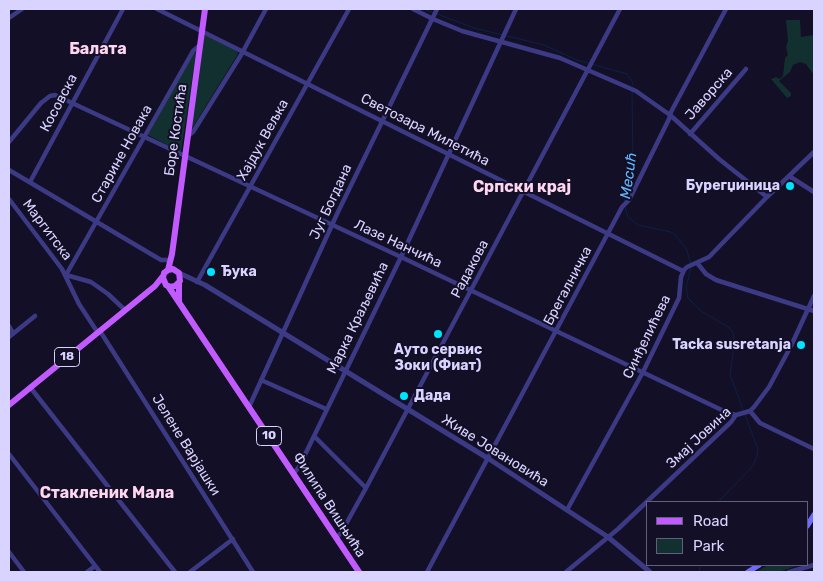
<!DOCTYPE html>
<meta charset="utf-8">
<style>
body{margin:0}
#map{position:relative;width:823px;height:581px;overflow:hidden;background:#130f26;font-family:Rubik,sans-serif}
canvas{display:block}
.frame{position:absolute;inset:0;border:10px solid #d9d4ff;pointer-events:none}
.legend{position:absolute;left:646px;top:501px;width:162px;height:65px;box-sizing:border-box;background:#130f26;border:1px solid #625e7d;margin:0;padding:6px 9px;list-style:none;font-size:15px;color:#d9d4ff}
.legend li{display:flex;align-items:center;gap:10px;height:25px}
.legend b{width:25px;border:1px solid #625e7d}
</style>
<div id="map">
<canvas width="823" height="581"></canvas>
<div class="frame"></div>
<ul class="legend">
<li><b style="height:6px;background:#c25bff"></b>Road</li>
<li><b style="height:14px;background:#12302f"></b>Park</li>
</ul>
</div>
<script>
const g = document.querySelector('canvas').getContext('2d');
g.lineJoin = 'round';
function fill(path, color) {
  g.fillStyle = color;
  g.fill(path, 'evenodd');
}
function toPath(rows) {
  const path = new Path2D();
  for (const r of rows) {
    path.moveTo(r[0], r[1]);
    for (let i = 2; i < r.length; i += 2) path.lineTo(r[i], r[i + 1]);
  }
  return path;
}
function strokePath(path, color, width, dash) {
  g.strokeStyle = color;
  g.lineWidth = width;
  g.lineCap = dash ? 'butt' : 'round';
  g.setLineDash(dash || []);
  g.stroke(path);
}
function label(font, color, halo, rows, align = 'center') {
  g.font = font + ' Rubik,sans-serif';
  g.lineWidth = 4;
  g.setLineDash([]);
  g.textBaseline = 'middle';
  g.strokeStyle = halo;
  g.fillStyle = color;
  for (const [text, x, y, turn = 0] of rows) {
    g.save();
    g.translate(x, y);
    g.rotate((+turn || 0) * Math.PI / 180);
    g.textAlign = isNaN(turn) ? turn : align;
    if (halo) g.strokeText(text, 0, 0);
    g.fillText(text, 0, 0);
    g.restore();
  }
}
const green = toPath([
 [786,20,800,20,801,37,813,35,814,48,814,75,806,64,800,62,793,65,790,72,779,81,791,93,791,96,787,98,771,79,776,77,780,79,783,76,785,58,788,55,786,47,788,41],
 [204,36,207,36,237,51,238,54,191,130],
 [193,52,196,53,181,152,148,135],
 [768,565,796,565,796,566,779,572,756,572]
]);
const stream = toPath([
 [424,9,474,28,503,35],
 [507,36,544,45,577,60,627,74,632,81,633,86],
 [624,203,633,167,632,90],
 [625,207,628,217,638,225,671,232,675,235,686,248,691,264],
 [691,268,686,288,688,298,701,311,728,327,733,332,734,346,730,375,758,449,757,457,752,467,718,502],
 [699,565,700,572]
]);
const minor = toPath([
 [157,9,683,271],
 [413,9,433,19,462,31,560,58,636,91,670,115,719,159,767,197],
 [9,18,22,9],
 [690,134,746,69],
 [188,136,193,132,241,55,266,9],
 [9,142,41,103,50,96,55,95,401,257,728,413,736,415],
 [9,170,161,260,171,260],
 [789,176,814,192],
 [30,182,123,9],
 [9,199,62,269,79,304,98,333],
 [698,264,706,274,716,280,814,311],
 [66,275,193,51,200,45],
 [66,275,91,282,108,294,125,310],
 [197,282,349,9],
 [9,326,13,333],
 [100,331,253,572],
 [9,337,35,316],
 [261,380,326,409],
 [30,387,175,572],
 [249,407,337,214,437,9],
 [750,411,760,423,814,449],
 [314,436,366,488],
 [9,454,100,572],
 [294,473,299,467,401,257,516,9],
 [567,510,643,372,679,298,681,277,684,270,687,267,709,257,767,197,814,152],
 [336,538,341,533,366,488,620,9],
 [9,552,24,572],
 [87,572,95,566],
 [190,572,233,539],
 [427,572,622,207,629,200,669,119,671,112,726,9],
 [566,572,618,529,731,422,736,415,750,411,754,407,769,387,791,346,814,296],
 [789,572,814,565]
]);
const tertiary = toPath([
 [179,273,205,285,489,459,608,537,650,572]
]);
const secondary = toPath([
 [807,526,814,515],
 [748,572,759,565]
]);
const primary = toPath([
 [168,270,173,269,179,273,180,281,175,286,170,287,166,285,163,278,164,273,168,270,172,254,205,9],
 [168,286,359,572],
 [179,302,179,283],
 [9,405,155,286,163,276]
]);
const markers = [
 [790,186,5,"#00e5ff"],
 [211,272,5,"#00e5ff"],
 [438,334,5,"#00e5ff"],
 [801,345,5,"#00e5ff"],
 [404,396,5,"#00e5ff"]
];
const shields = [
 [67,357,25],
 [269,436,25]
];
const shieldNames = [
 ["18",67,357],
 ["10",269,436]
];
const streetNames = [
 ["Јаворска",709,94,-49],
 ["Косовска",59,103,-62],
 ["Боре Костића",176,130,-82],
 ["Светозара Милетића",425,130,27],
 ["Хајдук Вељка",263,140,-61],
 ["Старине Новака",122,154,-61],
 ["Југ Богдана",331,202,-65],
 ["Маргитска",47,230,53],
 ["Лазе Нанчића",398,244,25],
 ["Радакова",470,269,-62],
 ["Брегалничка",568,286,-62],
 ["Марка Краљевића",358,318,-64],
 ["Синђелићева",647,337,-64],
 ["Змај Јовина",699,438,-43],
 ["Јелене Варјашки",186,445,58],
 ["Живе Јовановића",495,451,32],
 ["Филипа Вишњића",329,505,57]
];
const poiNames = [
 ["Бурегџиница",780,186],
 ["Ђука",221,272,"left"],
 ["Tacka susretanja",791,345],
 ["Ауто сервис",438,350,"center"],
 ["Зоки (Фиат)",438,366,"center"],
 ["Дада",414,396,"left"]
];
const waterNames = [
 ["Месић",629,176,-82]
];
const quarterNames = [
 ["Балата",98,49],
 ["Српски крај",522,187],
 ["Стакленик Мала",107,493]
];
fill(green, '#12302f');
strokePath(stream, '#0c2248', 1);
strokePath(minor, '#3d3a85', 4.5);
strokePath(tertiary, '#3d3a85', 5);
strokePath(secondary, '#6f6bff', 5.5);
strokePath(primary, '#c25bff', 6);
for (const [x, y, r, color] of markers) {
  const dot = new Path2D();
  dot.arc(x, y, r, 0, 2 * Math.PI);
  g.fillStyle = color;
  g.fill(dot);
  strokePath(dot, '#130f26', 2);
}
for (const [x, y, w] of shields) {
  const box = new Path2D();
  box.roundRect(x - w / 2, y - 9.5, w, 19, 4);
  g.fillStyle = '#130f26';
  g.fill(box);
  strokePath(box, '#d9d4ff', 1);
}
label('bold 12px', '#d9d4ff', null, shieldNames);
label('14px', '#d9d4ff', '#130f26', streetNames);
label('bold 14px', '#d9d4ff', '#130f26', poiNames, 'right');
label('italic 15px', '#62b6ff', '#130f26', waterNames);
label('bold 16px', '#ffd6f0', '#130f26', quarterNames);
</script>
